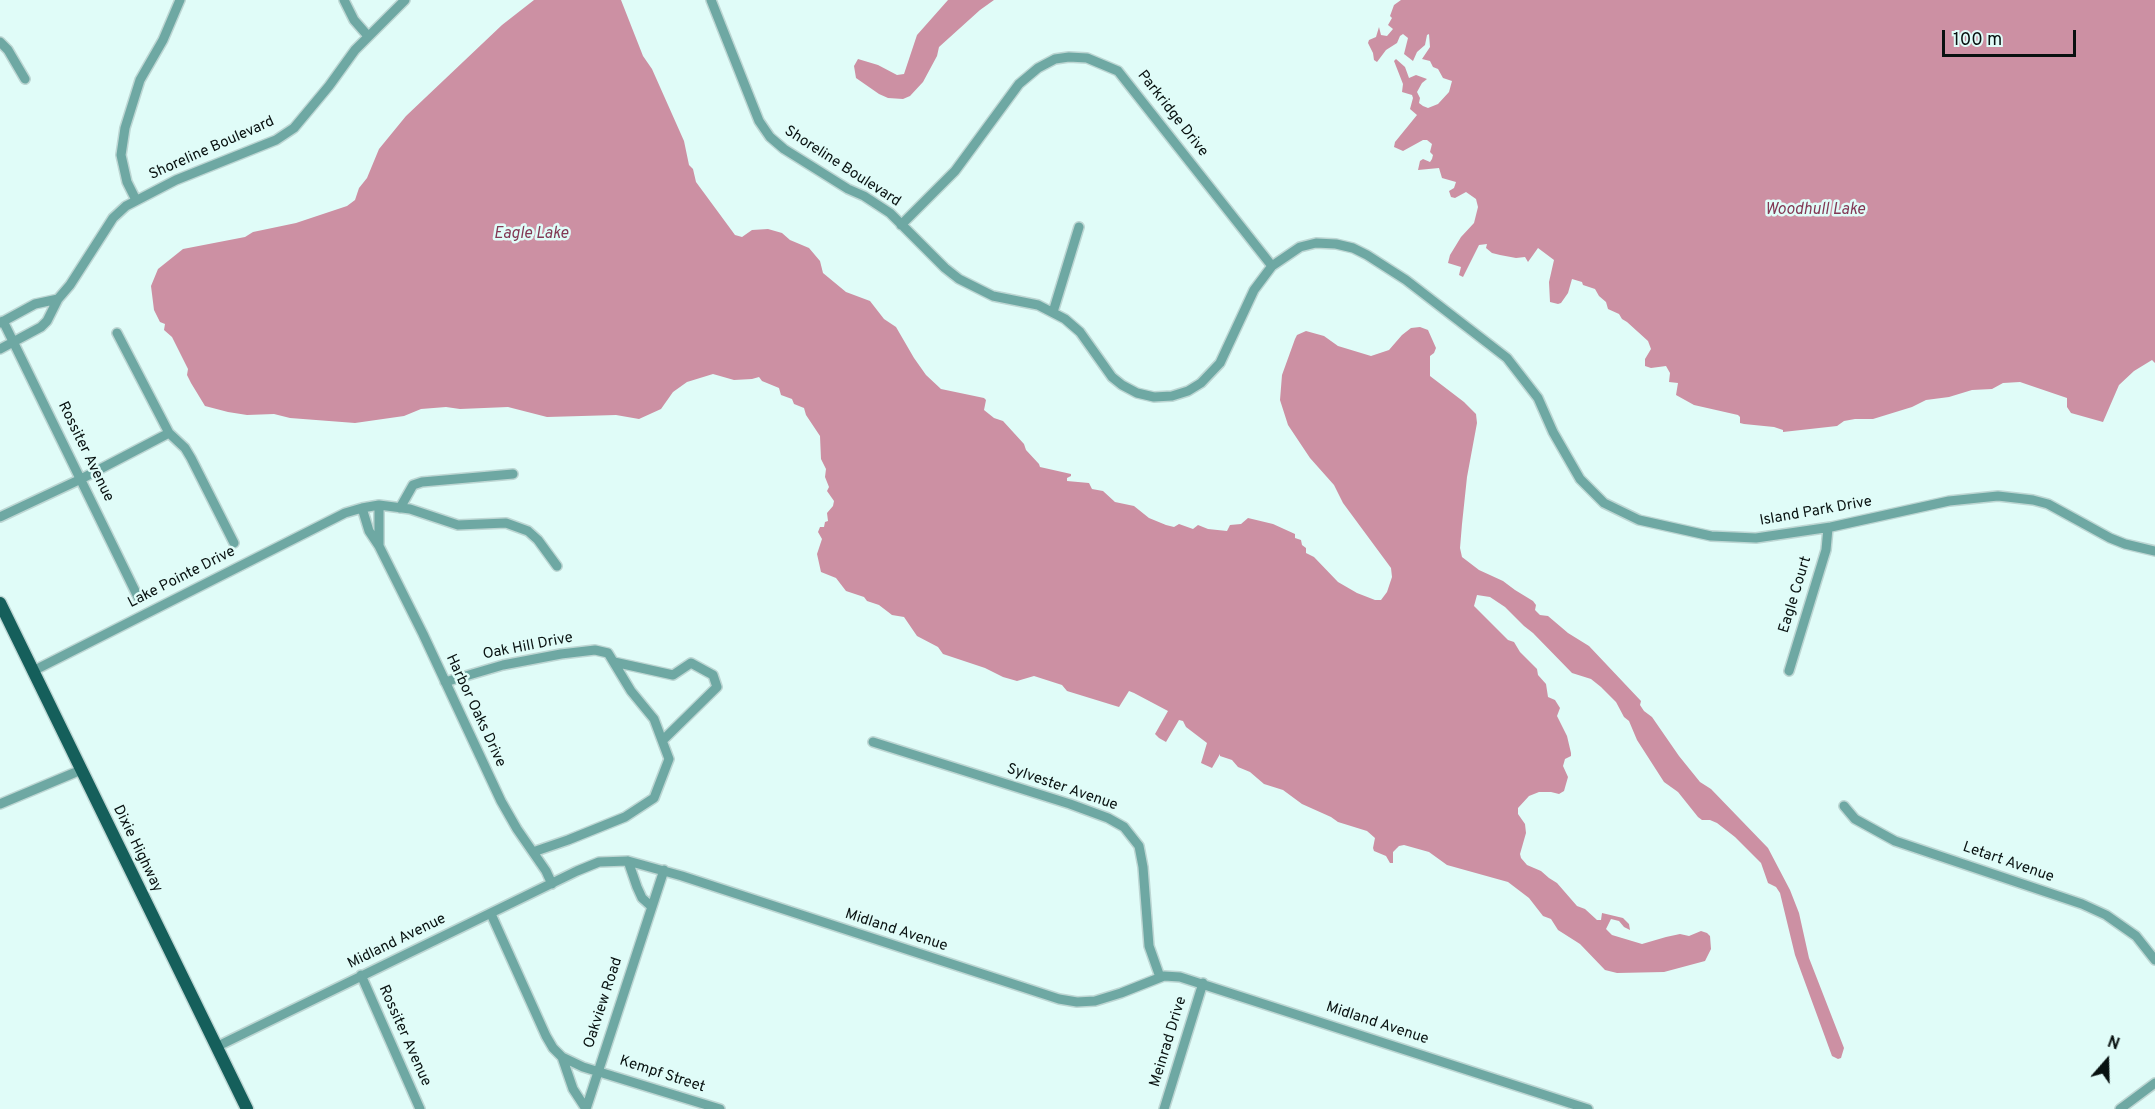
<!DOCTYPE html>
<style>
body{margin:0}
#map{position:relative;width:2155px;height:1109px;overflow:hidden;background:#e0fcf8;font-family:Overpass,sans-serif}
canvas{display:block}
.north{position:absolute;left:2077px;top:1031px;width:60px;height:60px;-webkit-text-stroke:4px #e0fcf8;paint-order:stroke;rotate:20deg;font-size:16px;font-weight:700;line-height:24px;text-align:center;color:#081110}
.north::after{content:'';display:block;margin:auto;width:21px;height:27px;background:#081110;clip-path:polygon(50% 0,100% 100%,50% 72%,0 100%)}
.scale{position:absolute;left:1942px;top:30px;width:134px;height:27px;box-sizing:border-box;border:3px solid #081110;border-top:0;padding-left:8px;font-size:18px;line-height:21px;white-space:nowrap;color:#081110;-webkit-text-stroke:4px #e0fcf8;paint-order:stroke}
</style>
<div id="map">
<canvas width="2155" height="1109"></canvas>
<div class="north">N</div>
<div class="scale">100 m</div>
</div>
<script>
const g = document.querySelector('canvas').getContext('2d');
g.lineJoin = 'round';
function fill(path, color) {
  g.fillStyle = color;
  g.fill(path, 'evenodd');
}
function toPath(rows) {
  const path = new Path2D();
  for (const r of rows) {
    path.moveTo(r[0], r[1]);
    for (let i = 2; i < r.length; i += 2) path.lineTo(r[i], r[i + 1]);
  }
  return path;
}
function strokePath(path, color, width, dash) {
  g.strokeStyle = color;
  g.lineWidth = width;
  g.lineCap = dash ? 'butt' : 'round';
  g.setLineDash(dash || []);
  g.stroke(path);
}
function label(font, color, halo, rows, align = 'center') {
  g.font = font + ' Overpass,sans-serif';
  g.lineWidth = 5;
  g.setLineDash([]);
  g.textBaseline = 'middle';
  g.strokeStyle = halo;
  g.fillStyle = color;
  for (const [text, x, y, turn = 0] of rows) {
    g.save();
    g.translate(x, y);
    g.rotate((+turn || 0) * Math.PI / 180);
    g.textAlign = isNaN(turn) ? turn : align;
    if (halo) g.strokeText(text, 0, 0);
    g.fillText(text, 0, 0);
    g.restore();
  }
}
const water = toPath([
 [534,0,621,0,643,56,652,69,684,141,689,165,693,169,696,182,735,235,742,237,752,230,768,229,782,233,790,240,809,248,820,261,823,273,846,292,870,301,884,319,896,327,914,358,926,375,941,389,984,398,986,400,984,410,994,418,1003,421,1024,444,1026,450,1039,464,1040,467,1071,474,1071,476,1067,478,1067,481,1089,483,1092,489,1103,491,1115,502,1134,506,1149,518,1166,525,1174,527,1179,524,1193,529,1198,525,1208,529,1227,531,1230,525,1241,524,1248,518,1273,524,1295,534,1295,538,1301,540,1302,545,1306,548,1306,553,1314,557,1338,582,1357,593,1375,600,1381,600,1387,592,1392,577,1391,568,1343,503,1334,485,1310,458,1288,425,1280,400,1282,375,1295,339,1297,335,1306,331,1324,336,1338,346,1371,356,1389,350,1402,335,1411,328,1420,327,1428,330,1436,348,1434,353,1430,356,1430,376,1464,402,1476,414,1477,423,1467,477,1462,524,1460,548,1462,557,1479,570,1503,581,1515,590,1533,601,1536,605,1535,610,1540,615,1548,616,1568,633,1589,646,1641,701,1640,705,1644,711,1652,717,1679,756,1700,782,1711,789,1768,848,1790,890,1799,913,1809,958,1844,1048,1841,1058,1838,1059,1832,1056,1795,955,1780,893,1776,887,1768,883,1761,863,1735,837,1717,823,1710,820,1702,820,1698,817,1678,792,1664,782,1637,740,1629,721,1624,717,1616,702,1601,687,1591,679,1572,673,1533,633,1524,626,1505,607,1490,597,1477,595,1474,606,1508,640,1514,642,1520,652,1537,669,1538,675,1546,684,1548,697,1555,700,1560,708,1557,716,1567,736,1571,753,1571,756,1565,759,1563,766,1568,777,1564,791,1559,794,1551,792,1539,792,1529,796,1518,808,1518,814,1525,824,1526,833,1520,854,1521,858,1527,865,1541,871,1549,878,1557,883,1577,906,1585,909,1597,920,1601,920,1602,913,1623,918,1629,924,1630,930,1624,927,1619,921,1611,919,1606,929,1612,935,1642,944,1666,937,1680,934,1689,936,1701,931,1707,933,1710,936,1711,949,1705,961,1664,972,1617,973,1605,970,1580,944,1558,930,1551,919,1543,916,1529,898,1508,882,1447,865,1429,852,1404,845,1399,846,1393,852,1393,863,1390,863,1386,856,1374,851,1373,848,1375,838,1367,831,1338,822,1331,817,1302,804,1283,790,1264,784,1250,772,1238,767,1232,760,1220,756,1220,754,1212,768,1201,763,1207,743,1186,727,1183,721,1179,720,1166,742,1159,738,1155,734,1168,711,1134,693,1129,691,1119,707,1067,691,1062,685,1034,676,1017,681,1003,677,985,668,943,654,938,647,917,636,904,617,892,615,879,605,867,601,864,597,846,591,836,578,821,572,817,554,822,539,818,532,820,527,824,527,825,522,828,521,827,513,833,506,834,501,827,491,829,487,825,477,826,469,821,459,820,436,806,415,804,408,794,404,792,399,781,395,779,388,762,381,759,377,752,379,734,380,713,374,687,382,673,392,661,409,639,419,616,415,547,417,508,407,460,409,446,407,421,409,404,416,355,423,290,418,274,414,247,415,228,412,205,406,191,383,187,375,188,369,172,337,164,330,165,324,160,322,154,310,151,286,158,269,183,249,245,237,253,232,296,223,347,206,355,200,359,188,367,178,379,149,406,116,502,25],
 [948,0,994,0,980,10,939,47,937,56,923,82,910,96,903,99,888,98,879,94,856,78,854,66,858,59,878,65,897,75,904,74,917,35],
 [1401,0,2155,0,2155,363,2152,360,2134,371,2119,385,2103,422,2071,413,2067,407,2067,398,2020,382,2003,383,1992,389,1972,390,1949,397,1926,400,1912,407,1873,419,1855,419,1844,421,1837,426,1783,432,1783,430,1774,427,1744,424,1740,423,1740,417,1738,415,1694,405,1676,395,1678,383,1669,382,1670,373,1666,366,1651,368,1645,366,1645,359,1651,349,1648,341,1627,322,1622,319,1619,314,1608,309,1606,302,1599,296,1595,289,1583,285,1582,282,1572,279,1568,293,1561,303,1558,304,1550,302,1549,282,1554,260,1538,248,1528,262,1525,257,1516,258,1500,255,1492,253,1486,248,1487,244,1479,245,1463,277,1459,275,1461,267,1448,263,1450,255,1461,237,1474,223,1478,207,1476,199,1466,192,1455,198,1451,197,1449,191,1454,188,1456,182,1442,178,1439,168,1418,170,1420,161,1423,159,1430,162,1432,159,1433,155,1430,152,1432,144,1427,140,1423,140,1403,151,1394,147,1395,142,1417,115,1410,109,1413,98,1412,95,1402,92,1403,84,1394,61,1396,59,1405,67,1409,78,1416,75,1427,79,1422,83,1417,92,1420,98,1419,103,1423,106,1428,108,1438,104,1449,92,1452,81,1443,78,1438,69,1433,67,1430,61,1422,59,1430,47,1429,34,1427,35,1425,45,1417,52,1413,61,1404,54,1408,38,1403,34,1400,36,1397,43,1386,50,1377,62,1374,60,1373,53,1368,43,1369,40,1376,37,1379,27,1381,35,1387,36,1393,29,1388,25,1392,18,1390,16,1394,5]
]);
const minor = toPath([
 [344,0,354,20,368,36],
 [711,0,759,121,770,137,784,149,848,189,864,196,890,213,945,268,959,279,993,296,1038,305,1065,319,1080,332,1112,377,1122,385,1137,393,1154,397,1172,396,1188,391,1201,383,1220,363,1254,290,1272,266,1300,247,1316,243,1336,244,1353,248,1367,255,1406,280,1507,358,1538,398,1553,432,1580,479,1604,503,1639,520,1711,536,1756,538,1831,527,1949,501,1998,496,2033,500,2048,504,2110,538,2125,544,2155,551],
 [0,42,8,50,25,79],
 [136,200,127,182,121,155,125,128,140,80,163,40,180,0],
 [901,225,955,171,1019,84,1038,68,1055,59,1069,57,1087,58,1118,71,1272,266],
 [58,299,70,285,113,218,126,206,176,180,276,140,294,128,329,86,355,50,405,0],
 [1053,312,1079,227],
 [3,321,138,597],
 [0,323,35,304,58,299,47,321,41,327,0,349],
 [117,333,169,433,185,448,191,458,234,543],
 [379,505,379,546],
 [362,508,369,531,379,546,423,634,501,801,517,829,546,871,552,884],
 [400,508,413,485,422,482,513,474],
 [0,517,81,479,169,433],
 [614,662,673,675,691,663,713,675,717,687,663,740],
 [33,671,345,513,362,508,379,505,410,509,458,525,506,523,528,531,538,540,557,566],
 [1789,671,1826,550,1828,528],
 [445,682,503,665,561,654,595,650,608,653,631,691,654,719,669,759,654,798,625,817,568,840,533,852],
 [873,742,1070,804,1108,818,1124,827,1139,846,1143,867,1149,946,1160,977],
 [0,804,81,770],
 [1844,806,1855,819,1895,841,2082,904,2106,915,2136,936,2155,960],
 [628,861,637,887,642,898,652,907],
 [491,914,546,1036,553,1048,562,1057,583,1067,720,1109],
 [361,975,420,1109],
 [216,1047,577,871,599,862,628,861,682,876,1059,999,1077,1002,1095,1001,1121,993,1164,976,1180,977,1588,1109],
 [562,1057,573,1089,586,1109],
 [586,1109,664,870],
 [1164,1109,1203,983],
 [2120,1109,2155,1083]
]);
const major = toPath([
 [0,603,247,1109]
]);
const streetNames = [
 ["Parkridge Drive",1172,114,52],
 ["Shoreline Boulevard",212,149,-24],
 ["Shoreline Boulevard",842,167,33],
 ["Rossiter Avenue",85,452,64],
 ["Island Park Drive",1816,512,-10],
 ["Lake Pointe Drive",182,578,-27],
 ["Eagle Court",1796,595,-73],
 ["Oak Hill Drive",528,647,-11],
 ["Harbor Oaks Drive",475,711,65],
 ["Sylvester Avenue",1062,788,19],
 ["Dixie Highway",137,849,64],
 ["Letart Avenue",2008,863,19],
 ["Midland Avenue",896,931,18],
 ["Midland Avenue",397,942,-26],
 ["Oakview Road",604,1003,-72],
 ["Midland Avenue",1377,1024,18],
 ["Rossiter Avenue",404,1036,66],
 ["Meinrad Drive",1169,1042,-73],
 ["Kempf Street",662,1075,18]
];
const waterNames = [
 ["Woodhull Lake",1815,211],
 ["Eagle Lake",531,235]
];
fill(water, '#cc90a3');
strokePath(minor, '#bdd6d3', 12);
strokePath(major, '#bdd6d3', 15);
strokePath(minor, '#6ea8a3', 9);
strokePath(major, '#155f5b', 12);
label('15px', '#081110', '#e0fcf8', streetNames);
label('italic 16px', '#823854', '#e0fcf8', waterNames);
</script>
